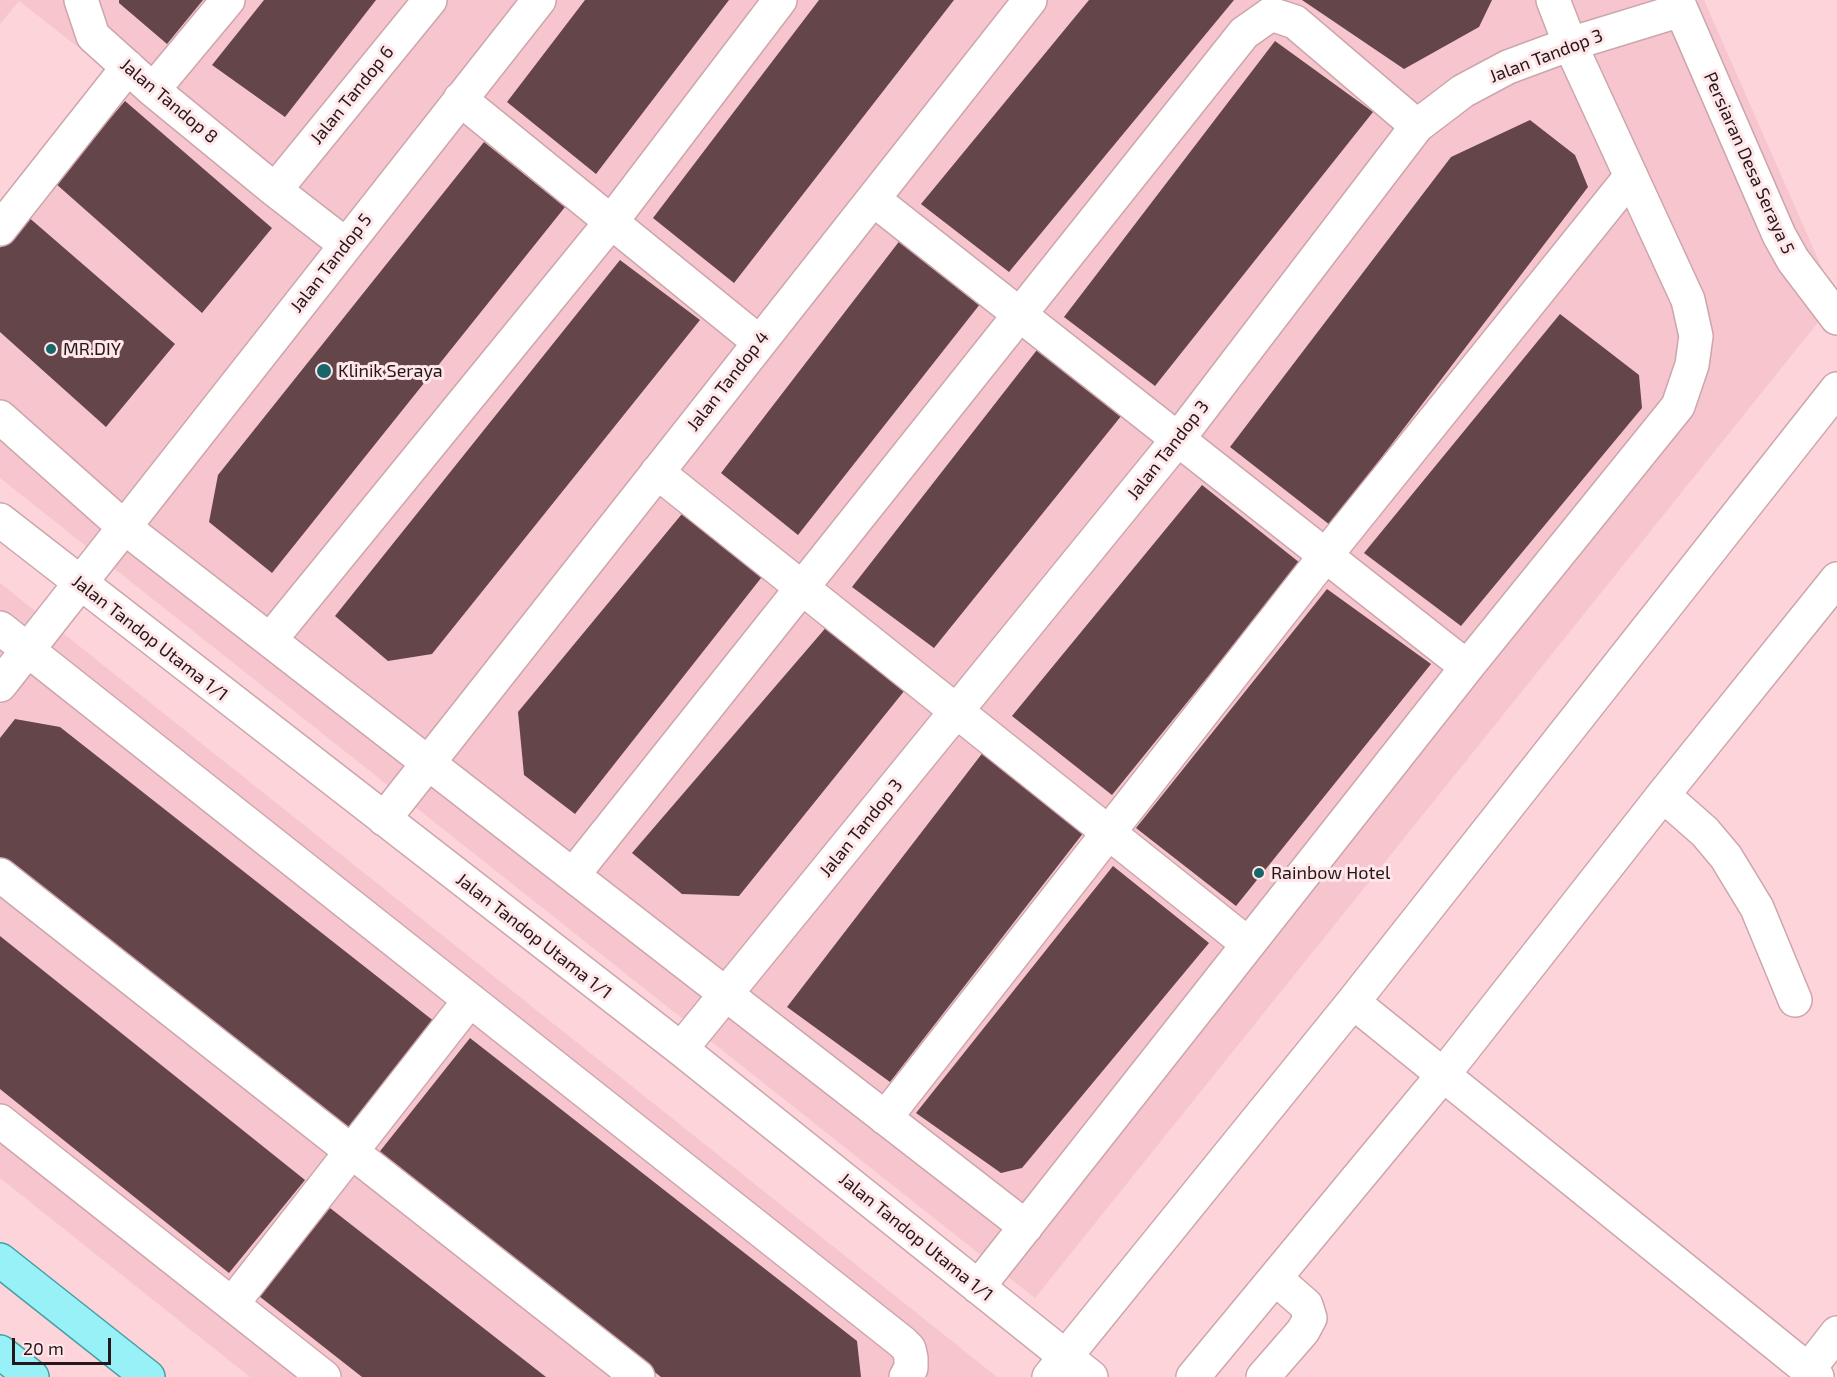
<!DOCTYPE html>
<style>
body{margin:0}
#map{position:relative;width:1837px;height:1377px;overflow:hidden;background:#fcd4da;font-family:"Exo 2",sans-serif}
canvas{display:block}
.scale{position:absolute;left:12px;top:1338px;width:99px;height:27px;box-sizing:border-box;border:3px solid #251719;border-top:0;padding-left:8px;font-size:18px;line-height:21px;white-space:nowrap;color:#251719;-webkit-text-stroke:4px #fee6e9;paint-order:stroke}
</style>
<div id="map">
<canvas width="1837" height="1377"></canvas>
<div class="scale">20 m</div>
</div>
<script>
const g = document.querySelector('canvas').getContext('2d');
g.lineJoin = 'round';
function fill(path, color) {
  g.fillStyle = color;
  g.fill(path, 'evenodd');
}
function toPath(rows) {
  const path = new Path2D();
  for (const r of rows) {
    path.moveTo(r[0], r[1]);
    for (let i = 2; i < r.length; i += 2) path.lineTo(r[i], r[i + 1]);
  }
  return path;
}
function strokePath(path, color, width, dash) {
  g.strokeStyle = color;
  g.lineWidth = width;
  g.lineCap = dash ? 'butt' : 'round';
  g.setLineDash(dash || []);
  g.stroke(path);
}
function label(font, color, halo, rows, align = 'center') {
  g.font = font + ' "Exo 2",sans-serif';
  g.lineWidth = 6;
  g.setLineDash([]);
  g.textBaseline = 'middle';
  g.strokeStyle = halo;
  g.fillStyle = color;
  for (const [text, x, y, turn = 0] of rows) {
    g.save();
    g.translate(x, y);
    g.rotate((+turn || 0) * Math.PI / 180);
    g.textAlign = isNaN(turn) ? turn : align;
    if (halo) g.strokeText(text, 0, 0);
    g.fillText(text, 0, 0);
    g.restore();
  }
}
const built = toPath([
 [0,0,1704,0,1836,300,1035,1298,0,478,0,201,106,69,19,1,0,24],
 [0,583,997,1377,250,1377,0,1178]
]);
const building = toPath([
 [119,0,203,0,167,44,119,3],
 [264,0,376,0,285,117,212,65],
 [585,0,729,0,596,174,507,102],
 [819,0,954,0,734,283,653,218],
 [1089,0,1234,0,1009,272,921,204],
 [1302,0,1492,0,1479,27,1404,69],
 [1275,41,1373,112,1155,386,1064,317],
 [125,101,272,228,202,313,55,183],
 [1530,120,1575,155,1588,187,1330,525,1230,447,1451,157],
 [484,142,565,207,272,573,209,522,218,475],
 [26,215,175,344,106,427,0,332,0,248],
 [901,239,984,299,798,535,721,473],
 [620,260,700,320,432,654,388,661,335,616],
 [1560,314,1639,375,1642,408,1461,626,1364,553],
 [1040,346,1126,410,934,648,852,587],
 [1202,485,1300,563,1112,795,1012,716],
 [686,509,765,573,575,814,524,775,518,712],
 [1327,589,1431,664,1236,906,1136,828],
 [829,624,909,685,739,896,682,894,632,853],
 [15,719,60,727,435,1022,347,1132,0,860,0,738],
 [984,751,1084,832,890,1082,787,1007],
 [1113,866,1209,943,1022,1168,1001,1173,916,1113],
 [0,936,305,1180,229,1273,0,1089],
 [470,1038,857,1341,861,1377,661,1377,377,1155],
 [330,1208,546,1377,362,1377,259,1296]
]);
const minor = toPath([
 [81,0,93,36,153,90,275,190,346,245],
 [1677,0,1779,235,1793,260,1837,318],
 [153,90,228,0],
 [460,99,759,342],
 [275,190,430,0],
 [873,199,1467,667],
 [0,229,128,67],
 [0,417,124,527,1026,1227],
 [657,472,1248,944],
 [0,520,681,1049,1091,1377],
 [0,628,902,1342,909,1349,911,1358,911,1368,906,1377],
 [270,640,611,222,780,0],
 [0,685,539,0],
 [1663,795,1705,832,1726,857,1757,908,1795,1000],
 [384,819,1030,0],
 [0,875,638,1377],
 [573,875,1244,33,1271,14,1295,22,1417,126],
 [1353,1002,1817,1377],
 [681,1049,1178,439,1417,126,1463,91,1508,67,1570,44,1681,10],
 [885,1118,1326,555,1631,176],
 [0,1121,324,1377],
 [978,1287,1467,667,1678,406,1692,365,1696,336,1688,300,1570,44,1553,0],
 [232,1304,470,1000],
 [1808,1370,1837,1333],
 [1049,1377,1353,1002,1837,389],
 [1193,1377,1443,1075,1663,795,1837,579],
 [1263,1377,1303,1331,1310,1318,1306,1305,1275,1278]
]);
const major = toPath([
 [0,1260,148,1377],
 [0,1352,32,1377]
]);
const markers = [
 [51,349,6,"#17666a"],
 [324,371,8,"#17666a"],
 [1259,873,6,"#17666a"]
];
const streetNames = [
 ["Jalan Tandop 3",1546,56,-21],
 ["Jalan Tandop 6",352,95,-51],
 ["Jalan Tandop 8",169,101,40],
 ["Persiaran Desa Seraya 5",1749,163,66],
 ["Jalan Tandop 5",331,263,-52],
 ["Jalan Tandop 4",728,381,-52],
 ["Jalan Tandop 3",1168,450,-52],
 ["Jalan Tandop Utama 1/1",150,638,38],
 ["Jalan Tandop 3",861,828,-51],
 ["Jalan Tandop Utama 1/1",534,936,38],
 ["Jalan Tandop Utama 1/1",916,1237,39]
];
const poiNames = [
 ["MR.DIY",63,349],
 ["Klinik Seraya",338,371],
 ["Rainbow Hotel",1271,873]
];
fill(built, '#f6c5cd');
fill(building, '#64454a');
strokePath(minor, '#cca6ac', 36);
strokePath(major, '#449fa5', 36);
strokePath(minor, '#fff', 33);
strokePath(major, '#98f1f7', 33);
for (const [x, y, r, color] of markers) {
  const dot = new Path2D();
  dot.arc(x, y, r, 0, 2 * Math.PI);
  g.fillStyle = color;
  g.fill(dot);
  strokePath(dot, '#fee6e9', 2);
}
label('18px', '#251719', '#fee6e9', streetNames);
label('18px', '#251719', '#fee6e9', poiNames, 'left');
</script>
